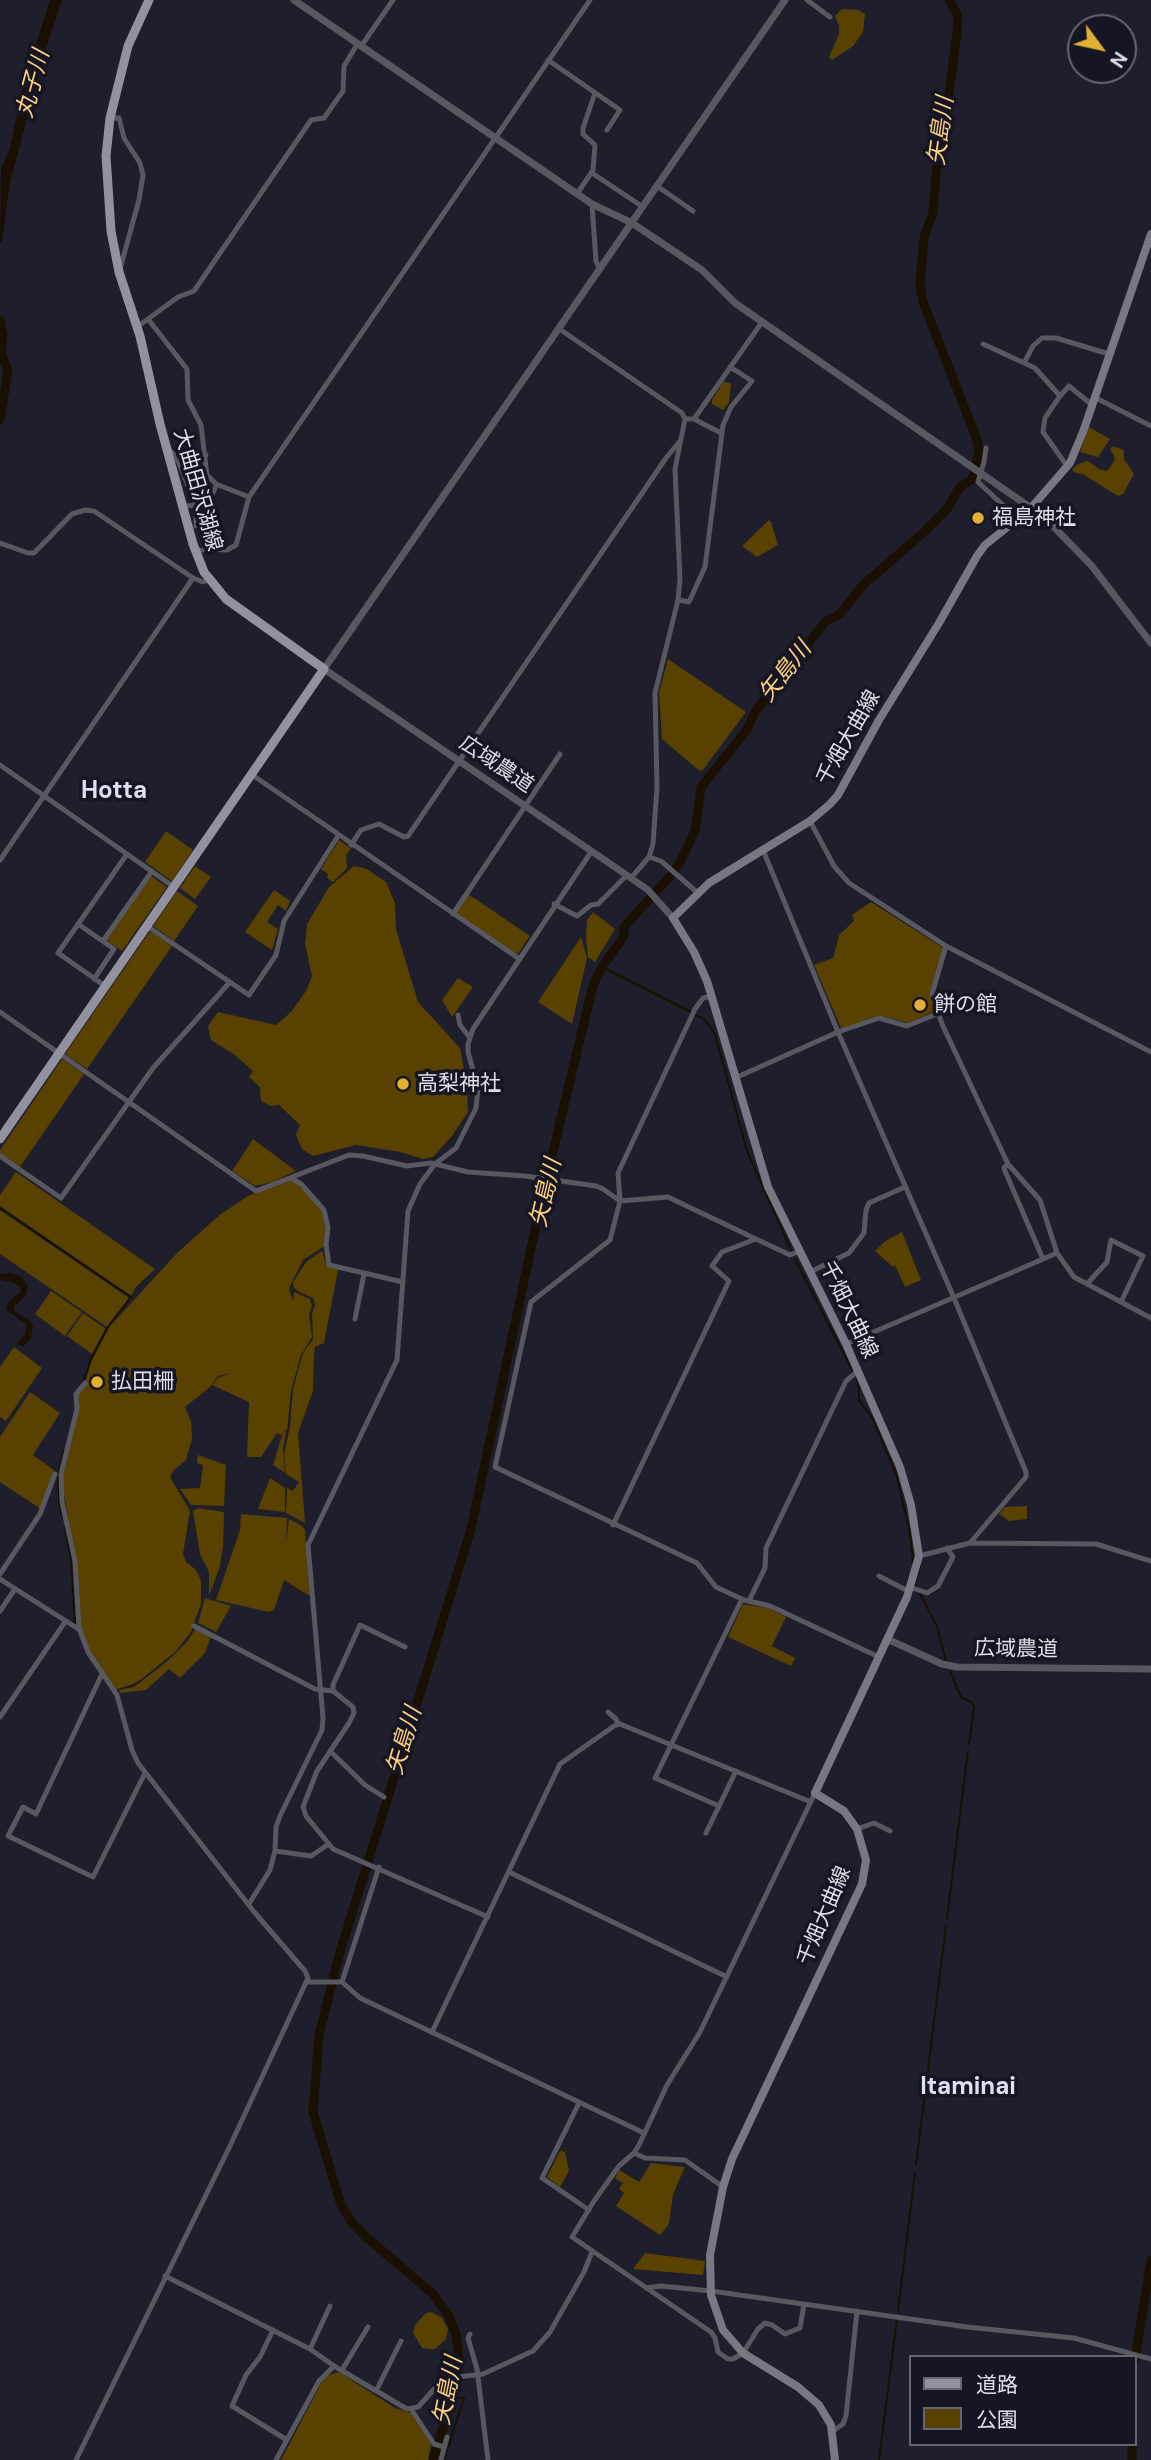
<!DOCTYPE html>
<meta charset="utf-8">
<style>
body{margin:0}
#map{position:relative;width:1151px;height:2460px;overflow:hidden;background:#1f1e2c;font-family:"DM Sans","Noto Sans JP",sans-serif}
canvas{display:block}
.legend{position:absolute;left:909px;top:2355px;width:228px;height:91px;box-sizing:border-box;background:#161523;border:2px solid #666672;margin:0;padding:9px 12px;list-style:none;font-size:21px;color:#dfdfe9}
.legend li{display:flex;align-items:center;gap:14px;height:35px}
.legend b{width:35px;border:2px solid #666672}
.north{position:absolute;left:1067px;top:14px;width:70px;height:70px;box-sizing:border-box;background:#161523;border:2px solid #666672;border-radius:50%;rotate:123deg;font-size:19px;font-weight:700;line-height:28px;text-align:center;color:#dfdfe9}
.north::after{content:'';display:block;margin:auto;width:24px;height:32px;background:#e2ae34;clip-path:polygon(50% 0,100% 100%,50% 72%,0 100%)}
</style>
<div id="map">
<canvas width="1151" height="2460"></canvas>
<ul class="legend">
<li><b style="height:9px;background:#9191a0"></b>道路</li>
<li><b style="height:19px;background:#594100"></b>公園</li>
</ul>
<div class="north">N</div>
</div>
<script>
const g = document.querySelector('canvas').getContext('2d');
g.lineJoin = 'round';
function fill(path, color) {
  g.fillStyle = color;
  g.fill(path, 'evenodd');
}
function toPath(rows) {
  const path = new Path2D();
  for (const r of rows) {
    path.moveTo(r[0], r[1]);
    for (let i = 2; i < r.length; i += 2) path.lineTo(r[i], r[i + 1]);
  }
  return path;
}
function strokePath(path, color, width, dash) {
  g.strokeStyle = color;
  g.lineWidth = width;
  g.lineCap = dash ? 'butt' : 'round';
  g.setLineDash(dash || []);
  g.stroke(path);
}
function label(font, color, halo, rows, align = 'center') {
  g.font = font + ' "DM Sans","Noto Sans JP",sans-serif';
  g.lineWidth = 7;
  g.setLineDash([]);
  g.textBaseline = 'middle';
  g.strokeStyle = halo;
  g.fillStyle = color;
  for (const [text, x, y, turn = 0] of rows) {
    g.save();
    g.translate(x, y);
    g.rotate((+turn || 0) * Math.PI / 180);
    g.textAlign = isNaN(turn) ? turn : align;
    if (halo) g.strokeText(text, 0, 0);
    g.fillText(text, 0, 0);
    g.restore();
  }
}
const green = toPath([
 [842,9,858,10,865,14,863,32,853,46,832,60,829,57,839,34,839,26,835,16],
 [724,381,731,384,729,402,723,410,712,404,712,400],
 [1089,427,1110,439,1098,457,1080,452],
 [1112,446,1124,450,1124,459,1134,474,1123,494,1118,496,1084,475,1074,472,1072,469,1078,464,1088,461,1099,469,1107,471,1115,460,1114,455,1110,450],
 [769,520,771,522,778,545,757,557,742,546],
 [668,659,746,712,702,771,697,769,662,739,659,692],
 [166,831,193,850,172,881,145,862],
 [339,840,351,849,346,855,347,868,333,882,327,878,328,874,321,869],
 [195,866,211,877,195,899,180,888],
 [354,866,367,869,386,882,395,903,396,929,418,1002,460,1048,467,1085,468,1112,452,1136,433,1157,423,1159,400,1152,356,1145,313,1156,302,1149,296,1135,300,1125,279,1105,271,1106,261,1101,260,1087,249,1077,253,1071,235,1055,211,1040,208,1026,218,1012,276,1025,291,1012,306,991,312,976,305,944,307,924,329,887],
 [151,876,167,887,122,951,106,940],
 [274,890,290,901,286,911,278,905,267,922,278,929,272,950,245,932],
 [177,891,198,906,174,941,153,926],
 [468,894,530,936,517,955,455,913],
 [871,902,945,949,930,994,935,1011,908,1023,879,1015,842,1030,814,965,833,958,839,935,854,921,852,915],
 [593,912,615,929,595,962,588,957,586,939,587,920],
 [150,931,172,946,87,1069,65,1054],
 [581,937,587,958,572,1024,538,1002],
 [458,978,473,987,452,1017,442,1000],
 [62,1059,84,1074,20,1167,0,1154,0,1150],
 [253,1139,296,1171,272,1182,255,1186,232,1171],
 [16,1172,155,1269,136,1287,131,1296,0,1206,0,1195],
 [291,1178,324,1210,328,1228,326,1245,303,1260,289,1288,293,1301,294,1292,310,1299,312,1306,309,1315,312,1337,301,1355,291,1391,287,1430,284,1430,286,1432,283,1449,285,1473,273,1465,283,1432,281,1435,277,1433,261,1457,247,1457,249,1402,212,1385,218,1378,231,1373,218,1376,209,1388,185,1407,191,1421,192,1439,186,1460,174,1470,170,1477,190,1511,183,1554,186,1562,195,1569,201,1580,201,1604,191,1632,176,1651,143,1678,133,1684,114,1690,96,1665,79,1628,75,1561,61,1474,77,1409,76,1394,85,1383,92,1360,110,1326,178,1252,221,1214,248,1196],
 [0,1210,129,1298,107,1327,0,1254],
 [902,1232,921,1280,905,1287,895,1265,893,1267,875,1251,884,1242],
 [322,1251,327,1266,338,1270,324,1343,315,1347,314,1355,313,1391,298,1433,305,1523,286,1513,287,1488,293,1491,299,1482,286,1474,284,1455,290,1426,293,1389,303,1353,313,1339,312,1314,315,1305,313,1298,299,1292,294,1288,293,1282,307,1261],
 [51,1291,82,1312,65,1336,35,1314],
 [83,1313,106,1329,92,1354,67,1336],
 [14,1347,42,1368,6,1421,0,1417,0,1367],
 [30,1392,60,1413,33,1455,55,1471,41,1509,0,1482,0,1437],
 [198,1455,226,1465,224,1506,191,1505,180,1489,200,1488,203,1465,197,1463],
 [270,1478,285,1488,285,1512,258,1509],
 [1027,1506,1027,1519,1009,1521,999,1514,1005,1507],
 [198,1508,224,1512,223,1547,220,1566,209,1596,209,1572,200,1554,193,1511],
 [241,1514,287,1518,286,1543,289,1519,302,1526,305,1530,310,1596,284,1580,274,1610,269,1612,216,1600,240,1530],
 [205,1598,231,1606,216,1632,198,1623],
 [743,1604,768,1608,786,1617,772,1646,795,1658,791,1666,728,1637],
 [196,1628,211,1636,205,1653,180,1678,169,1669,146,1690,120,1693,119,1690,134,1687,165,1663,186,1643],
 [560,2151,565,2152,569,2171,560,2187,547,2177],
 [651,2163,685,2167,673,2194,669,2224,660,2235,616,2206,624,2193,619,2189,623,2183,615,2178,619,2170,639,2182],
 [645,2253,705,2261,703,2275,633,2269],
 [432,2312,442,2318,448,2329,446,2339,435,2349,429,2349,422,2348,413,2333,415,2325,426,2313],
 [339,2372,395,2408,411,2413,431,2444,428,2460,281,2460,325,2376]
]);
const water = toPath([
 [50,0,62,0,46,48,10,182,2,242,0,243,1,169,10,148,24,82],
 [11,1273,22,1277,28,1287,26,1295,14,1307,15,1312,29,1320,33,1325,31,1338,23,1347,17,1344,25,1334,26,1324,6,1310,9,1301,21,1292,20,1287,13,1282,0,1280,0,1274]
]);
const stream = toPath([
 [602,967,691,1012],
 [696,1015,704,1019,715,1034,747,1151,791,1250],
 [0,1208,131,1297,107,1328,91,1359,83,1382],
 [795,1259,852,1370],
 [856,1377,859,1386,859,1400,873,1419,897,1477,910,1534,913,1562],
 [62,1516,59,1502,58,1475,64,1450],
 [65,1528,71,1561,75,1624],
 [918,1588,915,1584,920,1567],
 [920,1594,937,1626,946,1661],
 [950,1671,961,1697,971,1702,974,1707,969,1744],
 [947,1919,968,1751],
 [916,2165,946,1926],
 [898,2311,915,2173],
 [444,2460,464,2398,453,2397],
 [879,2460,897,2319]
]);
const river = toPath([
 [0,320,3,335,1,352,8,371,0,419],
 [1135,2359,1151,2260],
 [433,2460,455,2388,459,2359,456,2334,449,2316,432,2293,365,2236,353,2224,341,2205,313,2112,319,2035,340,1952,471,1529,541,1202,593,985,602,967,624,936,624,927,672,874,680,862,695,831,701,787,746,731,756,710,826,621,839,615,863,585,924,532,948,508,959,488,971,480,974,474,979,451,976,437,923,302,920,284,924,238,933,212,938,152,949,94,958,24,957,14,949,0],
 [1132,2460,1132,2444]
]);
const minor = toPath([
 [807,0,830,17],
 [362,45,393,0],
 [548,60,620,110,607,130],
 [110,118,119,118,124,138,140,163,143,175,139,200,120,269],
 [592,173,643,207],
 [657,186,693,211],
 [577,194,593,170,595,145,583,134,583,128,595,93],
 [592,204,596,261,599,268],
 [148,319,178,297,194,291,311,120,324,118,343,91,344,66,358,43],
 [137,327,148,319,187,369,188,400,201,425,207,475,216,484,249,497],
 [558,328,682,413,685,419,675,469,680,579,678,600,655,693,657,787,653,844,649,857,631,878],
 [983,344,1035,368,1060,396,1045,418,1043,432,1067,466],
 [1024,363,1033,346,1042,338,1056,338,1109,354],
 [1060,396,1069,386,1092,405],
 [1094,397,1151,426],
 [685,419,694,419,762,322],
 [694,419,721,433],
 [166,447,176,456,196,505,196,526],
 [986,448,984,462,978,482,1018,519],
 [174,456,206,455],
 [183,506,207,505,217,484],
 [0,543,28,553,34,553,72,514,85,510,94,511,193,578,203,582,209,580],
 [196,552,205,549,227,550,236,545,249,497,590,0],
 [678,600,689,602,705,567,723,425,731,407,752,381,730,367],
 [0,765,174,887],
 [251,774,518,958],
 [810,821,834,866,849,883,946,946,1151,1052],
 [351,845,361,830,379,824,404,837,408,836,666,458,680,441],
 [763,850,838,1032,879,1018,907,1026,939,1013],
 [649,857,661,861,698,893],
 [0,860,193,578],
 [554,904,577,916,591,905,598,904,627,875],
 [453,914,560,754],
 [78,924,114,949,94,979],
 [147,926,249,995,276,955,284,921,338,836],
 [103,941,152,871],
 [946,946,932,994,942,1024,1008,1164,1040,1200,1057,1253,1074,1277,1151,1318],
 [105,986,58,953,127,854],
 [711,996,703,998,695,1009,618,1173,620,1201,610,1240,531,1302,495,1467,697,1563,716,1587,744,1600,770,1606,879,1657],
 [0,1012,256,1191,349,1155,363,1156,407,1166,431,1163,468,1172,525,1176,596,1186,603,1189,620,1201,668,1197,756,1239],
 [458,1015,460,1025,470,1038],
 [735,1078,838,1032,954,1298,1026,1472,1026,1477,970,1543],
 [0,1156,61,1198,153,1068,230,982],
 [1008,1164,1004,1168,1005,1171,1043,1259],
 [291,1178,301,1184,324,1210,328,1228,326,1245,329,1265,403,1282],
 [810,1272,849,1253,864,1233,866,1210,869,1203,905,1187],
 [1087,1284,1107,1262,1111,1240,1143,1256,1121,1302],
 [355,1319,364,1274],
 [846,1344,1057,1253],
 [613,1525,729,1281,712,1266,722,1252,756,1239,790,1255,800,1251],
 [919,1556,970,1543,1096,1544,1151,1561],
 [0,1574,40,1514,55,1474],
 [879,1576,908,1591],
 [0,1579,80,1630],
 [910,1587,927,1593,938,1586,953,1557,947,1548],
 [749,1601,765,1568,766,1548,846,1381,858,1371],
 [0,1611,15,1589],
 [194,1626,315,1689,333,1691,353,1707,354,1713,349,1723,317,1771,303,1807,306,1816,333,1849,488,1917],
 [102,1674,36,1814,23,1807,8,1836,93,1877,145,1773],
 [333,1691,333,1685,360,1625,405,1647],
 [608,1712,616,1719,618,1724],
 [0,1717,65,1622],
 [330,1751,365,1785,384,1797],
 [719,1806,655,1778,742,1599],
 [857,1829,874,1823,890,1831],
 [706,1833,736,1771],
 [275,1851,311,1856,329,1844],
 [509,1872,727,1977],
 [249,1904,270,1870,275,1851,276,1827,280,1816,322,1730,323,1718,308,1545,397,1360,408,1211,420,1184,435,1164,456,1148,476,1108,478,1088,468,1052,468,1044,473,1029,591,852],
 [307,1982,342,1982,360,1998,644,2133],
 [342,1982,379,1867],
 [432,2032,560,1764,614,1726,620,1724,811,1802],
 [579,2103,542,2178,589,2210],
 [634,2153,645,2158,685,2160,723,2187],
 [165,2276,310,2349,334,2366,407,2409,418,2407,436,2387,449,2378,483,2374,533,2351,550,2332,584,2272,592,2252],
 [646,2288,661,2286,711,2291,967,2327,1074,2338,1151,2359],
 [804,2304,800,2328,785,2334,772,2325,765,2323,758,2329,743,2353,733,2359,728,2359,718,2352,715,2338,711,2332,572,2237,594,2201,619,2166,634,2153,639,2145,667,2085,700,2032,815,1793],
 [273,2330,260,2357,246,2375,232,2406,287,2440],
 [470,2334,468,2338,477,2369,488,2460],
 [310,2349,330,2306],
 [342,2370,368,2327],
 [376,2391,401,2341],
 [411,2409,434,2444,444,2447],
 [833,2431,843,2424,846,2416,857,2311],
 [76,2460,230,2146,308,1978,305,1971,255,1913,138,1763,132,1750,117,1695,88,1652,79,1628,75,1561,62,1502,61,1474,77,1409,76,1394,85,1383],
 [276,2460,319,2381,334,2366],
 [441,2460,447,2437]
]);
const tertiary = toPath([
 [294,0,592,204,632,223,702,270,735,303,1031,508,1049,522,1091,565,1151,643],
 [673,918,648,890,631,878,324,669,785,0],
 [887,1639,942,1664,957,1667,1151,1669]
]);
const secondary = toPath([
 [835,2460,831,2425,819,2405,798,2387,743,2353,723,2330,711,2295,710,2255,723,2187,732,2159,862,1884,866,1860,857,1829,844,1811,815,1793,907,1597,919,1556,911,1505,900,1467,846,1344,768,1187,707,981,694,952,673,918,709,883,810,821,830,804,838,795,879,720,939,623,977,556,985,545,1031,508,1070,463,1083,432,1151,234]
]);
const primary = toPath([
 [0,1139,324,669,226,599,204,572,193,544,160,424,140,336,119,272,111,231,106,156,110,118,128,46,149,0]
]);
const markers = [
 [978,518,7,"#e2ae34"],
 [920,1005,7,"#e2ae34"],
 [403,1084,7,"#e2ae34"],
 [97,1382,7,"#e2ae34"]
];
const streetNames = [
 ["大曲田沢湖線",197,490,74],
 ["千畑大曲線",849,738,-60],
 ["広域農道",496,765,34],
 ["千畑大曲線",848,1310,64],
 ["広域農道",1016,1650,1],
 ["千畑大曲線",825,1916,-67]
];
const poiNames = [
 ["福島神社",992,518],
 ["餅の館",934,1005],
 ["高梨神社",417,1084],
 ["払田柵",111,1382]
];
const waterNames = [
 ["丸子川",34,84,-75],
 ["矢島川",942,131,-82],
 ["矢島川",786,672,-52],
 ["矢島川",547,1193,-77],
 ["矢島川",405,1741,-73],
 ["矢島川",449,2391,-79]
];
const quarterNames = [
 ["Hotta",114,792],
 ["Itaminai",968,2088]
];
fill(green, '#594100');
fill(water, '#191001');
strokePath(stream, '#191001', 2);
strokePath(river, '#191001', 9);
strokePath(minor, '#585860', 5);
strokePath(tertiary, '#585860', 7);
strokePath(secondary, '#787884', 8);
strokePath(primary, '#9191a0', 9);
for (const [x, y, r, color] of markers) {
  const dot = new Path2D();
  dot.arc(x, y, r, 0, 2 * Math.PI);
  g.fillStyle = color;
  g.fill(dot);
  strokePath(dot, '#161523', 2.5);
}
label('21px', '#dfdfe9', '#161523', streetNames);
label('21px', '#dfdfe9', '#161523', poiNames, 'left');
label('italic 23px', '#fdd27a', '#161523', waterNames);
label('bold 24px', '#dedff2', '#161523', quarterNames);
</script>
